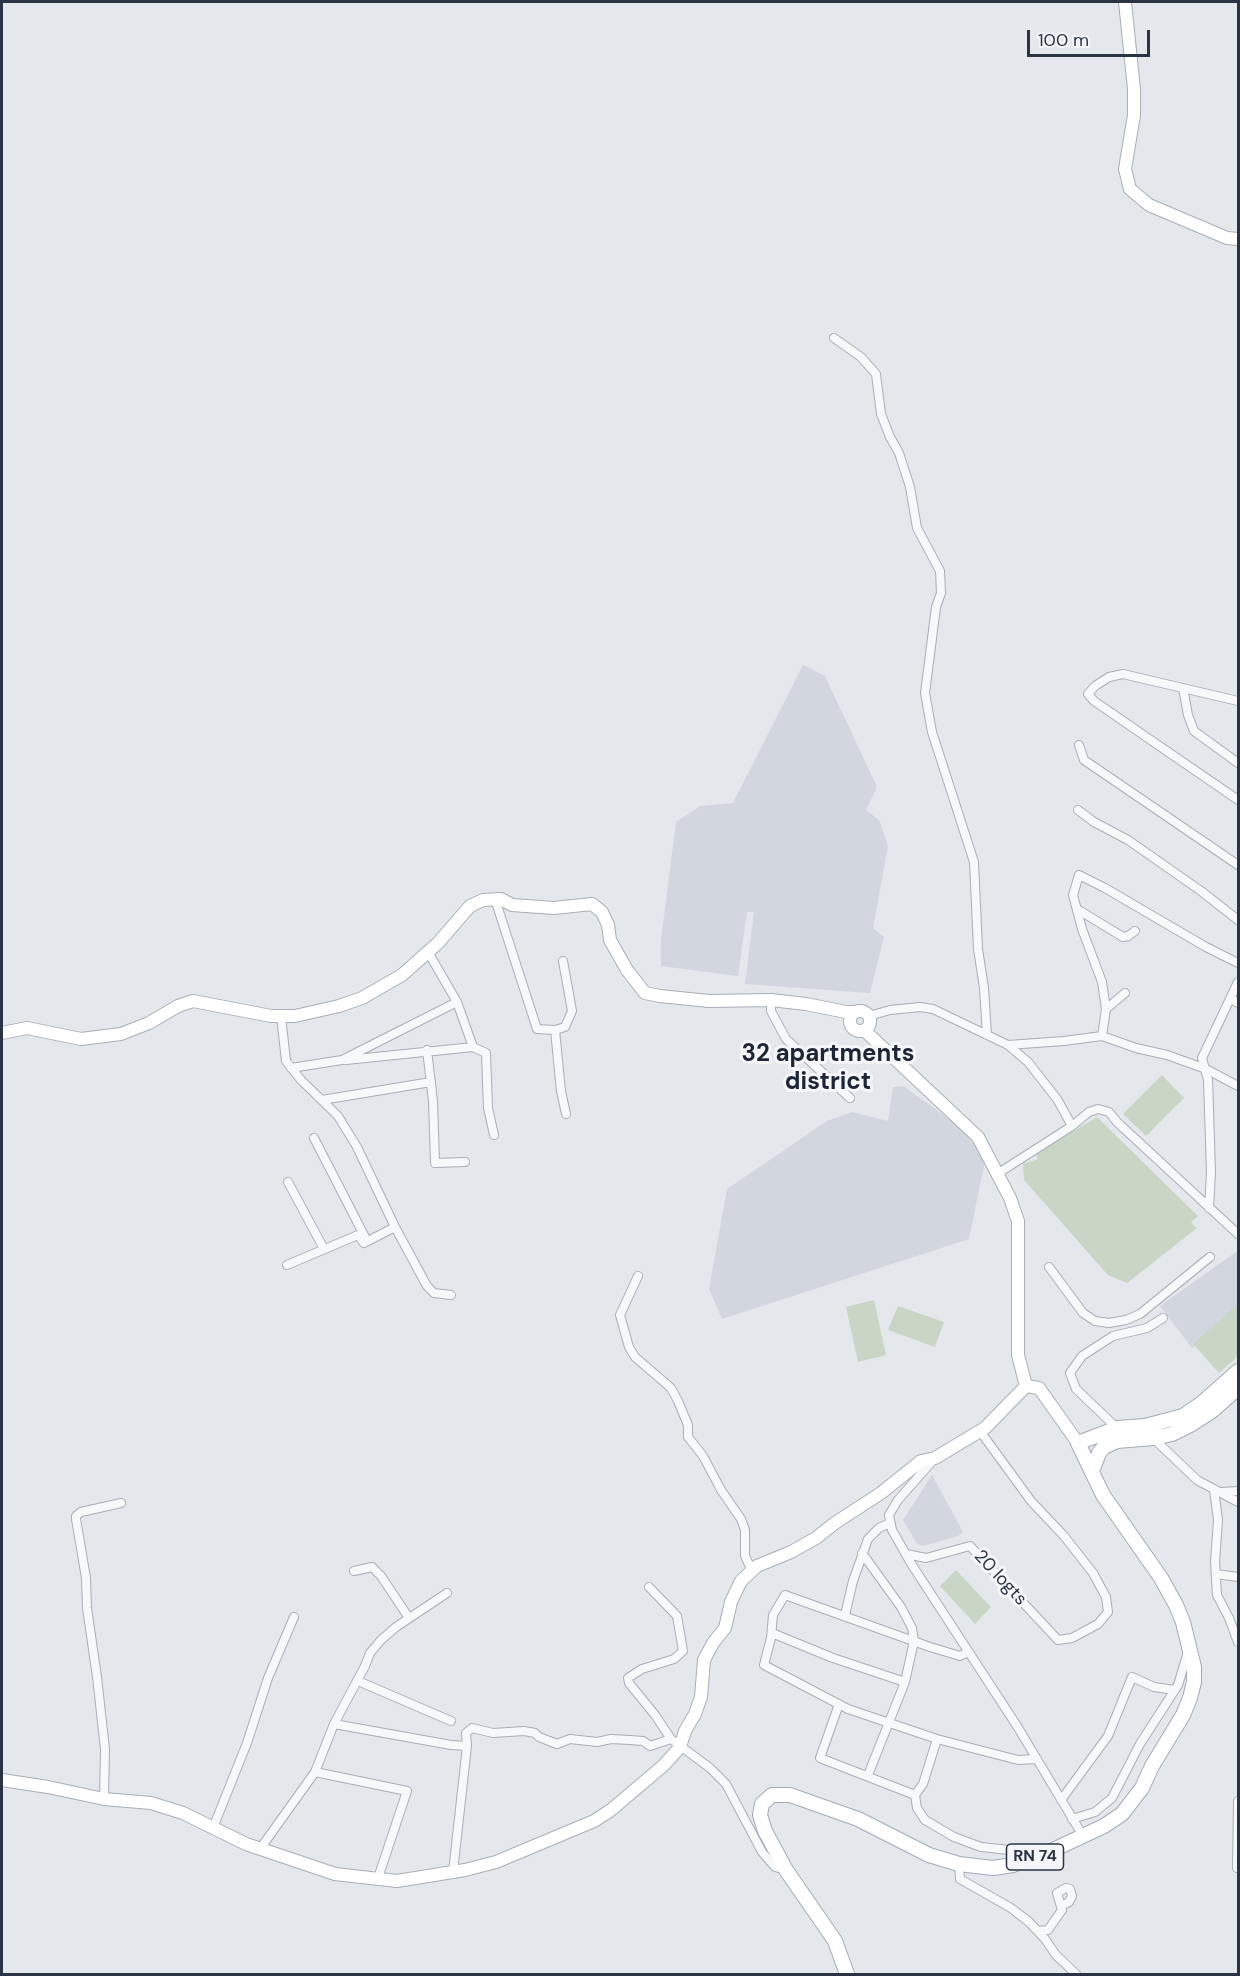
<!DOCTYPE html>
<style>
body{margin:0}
#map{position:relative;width:1240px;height:1976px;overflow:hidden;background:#e4e7ec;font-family:"DM Sans",sans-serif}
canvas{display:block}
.frame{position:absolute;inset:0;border:3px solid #2b3445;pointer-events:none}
.scale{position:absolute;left:1027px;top:30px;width:123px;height:27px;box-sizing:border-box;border:3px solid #2b3445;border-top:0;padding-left:8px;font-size:18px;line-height:21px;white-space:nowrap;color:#2b3445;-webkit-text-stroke:4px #f4f6f9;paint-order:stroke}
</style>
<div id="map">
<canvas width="1240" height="1976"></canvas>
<div class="frame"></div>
<div class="scale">100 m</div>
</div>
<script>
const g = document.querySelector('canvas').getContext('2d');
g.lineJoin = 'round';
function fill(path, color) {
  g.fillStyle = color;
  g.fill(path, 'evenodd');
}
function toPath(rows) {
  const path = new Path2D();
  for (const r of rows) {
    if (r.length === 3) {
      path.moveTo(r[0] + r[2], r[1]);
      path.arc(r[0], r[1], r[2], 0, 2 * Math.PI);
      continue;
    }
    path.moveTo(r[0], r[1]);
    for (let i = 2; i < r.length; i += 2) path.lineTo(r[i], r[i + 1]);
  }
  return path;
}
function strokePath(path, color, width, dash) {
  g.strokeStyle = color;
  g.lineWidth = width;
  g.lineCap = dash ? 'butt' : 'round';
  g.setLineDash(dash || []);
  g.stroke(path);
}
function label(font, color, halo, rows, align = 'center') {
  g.font = font + ' "DM Sans",sans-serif';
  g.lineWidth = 6;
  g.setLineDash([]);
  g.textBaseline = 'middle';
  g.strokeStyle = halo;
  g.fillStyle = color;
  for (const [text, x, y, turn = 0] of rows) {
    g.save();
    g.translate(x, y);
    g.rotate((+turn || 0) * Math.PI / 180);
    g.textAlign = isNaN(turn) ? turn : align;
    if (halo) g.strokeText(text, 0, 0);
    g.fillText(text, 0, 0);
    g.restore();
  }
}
const built = toPath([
 [803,665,825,676,877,787,866,810,879,820,888,846,873,928,884,937,870,993,745,984,754,912,747,912,738,976,661,966,661,940,676,822,700,806,733,803],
 [903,1086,963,1129,985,1160,969,1239,722,1319,709,1289,727,1189,827,1121,852,1112,888,1121,893,1087],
 [1236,1252,1238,1253,1238,1314,1192,1348,1160,1306],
 [932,1475,963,1532,958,1536,923,1546,917,1544,903,1520]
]);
const green = toPath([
 [1162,1075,1184,1098,1146,1136,1123,1114],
 [1097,1117,1198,1216,1191,1222,1197,1228,1127,1283,1108,1275,1024,1180,1023,1164,1038,1159,1036,1154],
 [874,1300,886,1355,858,1362,846,1307],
 [1238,1304,1238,1356,1219,1373,1193,1344],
 [898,1306,944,1322,935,1347,888,1330],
 [956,1570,991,1607,975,1624,940,1586]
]);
const street = toPath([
 [834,338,861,357,876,374,881,414,890,437,899,453,910,487,917,528,940,571,941,593,936,607,925,693,932,732,974,862,978,949,984,988,987,1035],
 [1183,688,1188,715,1194,731,1238,763],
 [1238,701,1123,674,1109,677,1095,686,1088,694,1094,701,1238,800],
 [1079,745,1084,760,1238,865],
 [1078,810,1094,822,1128,840,1201,891,1238,920],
 [495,899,537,1029,555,1030,561,1091,566,1114],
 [1077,909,1123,937,1128,936,1135,931],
 [428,952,457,1002,473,1047,486,1053,488,1108,494,1135],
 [1231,999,1238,1003],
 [771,1000,771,1011,786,1039,850,1098],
 [1106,1009,1125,993],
 [281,1016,286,1061,301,1080,338,1116,357,1147,395,1227,427,1286,434,1293,451,1295],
 [869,1016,890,1010,920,1007,933,1009,1008,1045,1028,1062,1057,1099,1072,1126,1089,1112,1098,1109,1109,1112,1117,1122,1238,1234],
 [555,1030,565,1027,572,1011,563,961],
 [1102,1036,1106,1009,1102,982,1082,929,1073,895,1079,875,1105,888,1206,947,1238,963],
 [1008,1045,1064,1041,1102,1036,1136,1048,1167,1055,1206,1069,1238,1086],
 [427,1050,433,1101,435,1163,465,1162],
 [346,1060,473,1047],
 [291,1068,342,1060,457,1002],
 [322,1100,431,1082],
 [314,1138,366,1239],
 [997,1174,1072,1126],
 [288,1182,324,1249],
 [1209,1208,1211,1172,1208,1080,1202,1058,1238,982],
 [287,1265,358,1235,364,1243,395,1227],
 [1049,1267,1083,1313,1095,1321,1109,1323,1126,1320,1140,1314,1210,1257],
 [638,1276,620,1315,629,1347,635,1357,671,1388,678,1401,688,1425,688,1437,703,1456,721,1490,741,1519,745,1530,745,1556,752,1571],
 [1117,1428,1076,1389,1070,1373,1082,1356,1113,1336,1147,1328,1163,1318],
 [1153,1438,1197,1480,1238,1502],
 [935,1458,898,1500,889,1515,892,1530,912,1565,1017,1726,1083,1836],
 [1214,1490,1218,1520,1215,1562,1217,1595,1229,1618,1238,1642],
 [1221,1492,1238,1491],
 [862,1553,901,1607,912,1628,914,1641,905,1682,868,1775],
 [906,1554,926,1558,970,1546,1058,1640,1072,1638,1098,1624,1108,1612,1106,1597,1093,1573,1064,1536,1031,1501,980,1431],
 [354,1571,372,1567,381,1576,409,1618],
 [1216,1574,1238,1577],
 [649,1587,677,1616,683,1651,674,1659,642,1669,628,1678,629,1683,655,1715,671,1739],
 [845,1615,853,1581,868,1539,879,1528,890,1523],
 [772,1633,833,1658,905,1682],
 [968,1652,960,1656,930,1647,785,1595,773,1615,771,1638,764,1665,848,1709,937,1739,1018,1760,1037,1759],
 [358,1681,451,1721],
 [839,1704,820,1758,915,1795],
 [334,1724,451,1745,467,1746],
 [937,1739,923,1784,915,1795,917,1808,925,1820,954,1837,981,1847,1028,1852,1039,1851],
 [315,1772,407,1791,378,1878],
 [104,1799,105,1749,97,1677,87,1608,86,1578,76,1519,76,1516,81,1512,121,1503],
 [1061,1800,1108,1736,1132,1677,1154,1687,1175,1690],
 [1072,1819,1095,1812,1112,1798,1140,1744,1178,1685,1188,1652],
 [213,1828,247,1743,268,1678,294,1617],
 [260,1849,315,1772,334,1724,365,1666,370,1653,381,1640,396,1627,447,1593],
 [959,1864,960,1879,1011,1908,1029,1922,1045,1939,1056,1955,1076,1974],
 [1237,1868,1238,1801],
 [453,1872,467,1746,466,1733,472,1728,493,1733,524,1731,535,1733,539,1737,557,1744,570,1739,597,1742,611,1739,630,1740,643,1741,650,1746,671,1739,710,1768,726,1784,762,1852,775,1867,786,1870],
 [1038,1931,1048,1930,1062,1910,1057,1893,1066,1888,1070,1889,1072,1896,1069,1902,1061,1906]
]);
const secondary = toPath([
 [1125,2,1134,89,1134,115,1125,169,1130,189,1149,205,1227,238,1238,239],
 [860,1021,10],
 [864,1030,978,1137,1010,1198,1018,1221,1018,1355,1026,1386],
 [2,1033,27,1028,81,1039,121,1034,149,1023,178,1006,193,1001,271,1016,295,1016,339,1006,362,998,402,975,438,943,470,906,483,900,501,899,512,905,554,908,592,904,602,912,608,925,610,940,627,970,645,993,660,996,709,1001,771,1000,806,1004,846,1012,856,1012],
 [2,1780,48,1787,104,1799,151,1803,183,1813,246,1844,335,1874,397,1881,465,1870,496,1862,594,1821,611,1810,664,1765,680,1747,685,1731,695,1714,701,1697,704,1660,713,1643,725,1628,731,1602,741,1581,757,1566,791,1552,816,1538,835,1523,881,1493,921,1461,935,1458,985,1428,1026,1386,1039,1388,1078,1443]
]);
const primary = toPath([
 [1092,1471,1099,1453,1104,1447,1117,1441,1153,1438,1172,1434,1192,1424,1212,1411,1238,1388],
 [847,1974,835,1941,786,1870,765,1831,760,1815,762,1804,772,1795,790,1795,858,1819,929,1855,959,1864,993,1868,1013,1865,1053,1850,1104,1826,1122,1814,1142,1788,1152,1766,1183,1715,1190,1698,1194,1682,1194,1667,1183,1622,1176,1605,1161,1578,1103,1495,1078,1443,1117,1428,1145,1426,1183,1416,1202,1403,1238,1371]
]);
const shields = [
 [1035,1857,57]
];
const shieldNames = [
 ["RN 74",1035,1857]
];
const streetNames = [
 ["20 logts",1000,1578,47]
];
const districtNames = [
 ["32 apartments",828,1055],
 ["district",828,1083]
];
fill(built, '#d2d6de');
fill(green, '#c9d6c5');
strokePath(street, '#a9aeb7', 10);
strokePath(secondary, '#a9aeb7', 14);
strokePath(primary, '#a3abb8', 16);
strokePath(street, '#f7f8fa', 8);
strokePath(secondary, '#fff', 12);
strokePath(primary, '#fff', 14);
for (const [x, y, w] of shields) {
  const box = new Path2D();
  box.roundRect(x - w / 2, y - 13, w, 26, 4.5);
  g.fillStyle = '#f4f6f9';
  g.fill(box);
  strokePath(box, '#2b3445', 1.5);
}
label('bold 16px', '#2b3445', null, shieldNames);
label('18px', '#2b3445', '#f4f6f9', streetNames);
label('bold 24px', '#1d2536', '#f4f6f9', districtNames);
</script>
